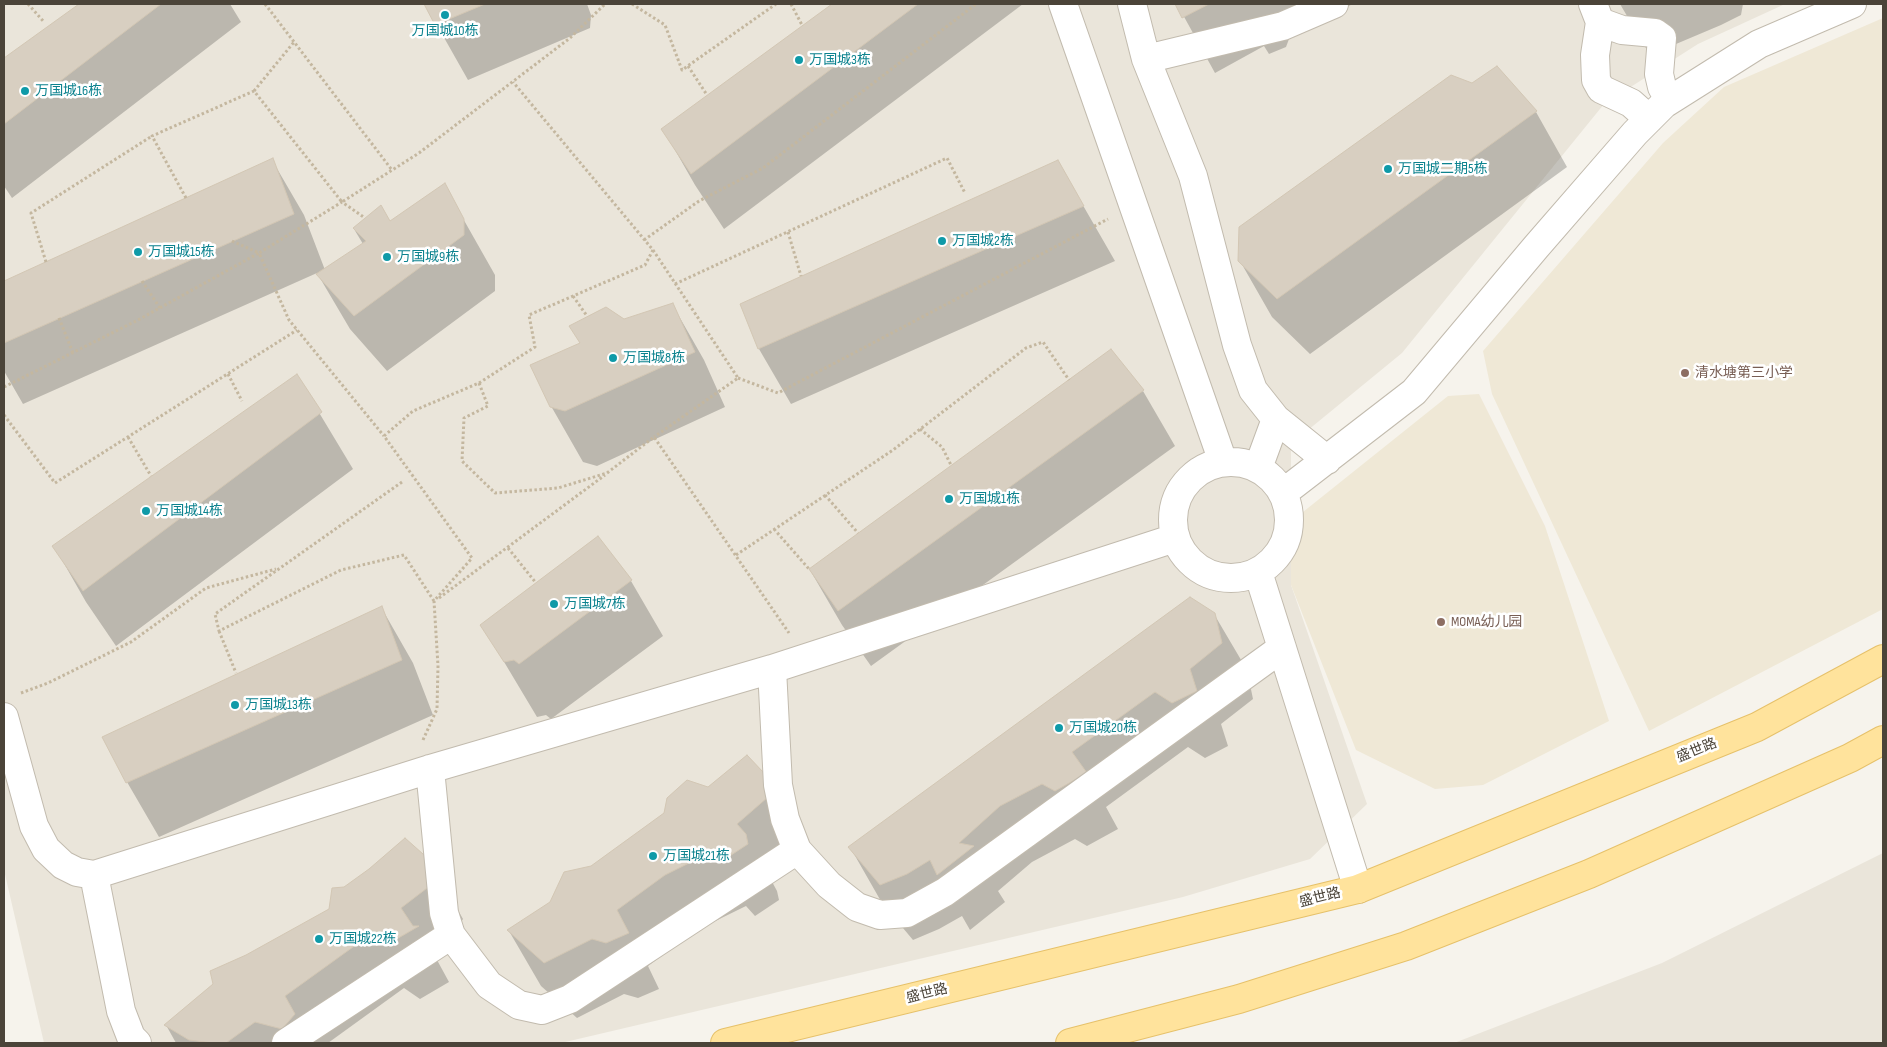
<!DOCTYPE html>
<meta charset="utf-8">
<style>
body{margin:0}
#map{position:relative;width:1887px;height:1047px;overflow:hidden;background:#f6f3ec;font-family:"Sofia Sans Condensed",sans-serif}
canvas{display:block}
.frame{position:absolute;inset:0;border:5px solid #4b4439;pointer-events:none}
</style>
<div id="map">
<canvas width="1887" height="1047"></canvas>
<div class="frame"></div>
</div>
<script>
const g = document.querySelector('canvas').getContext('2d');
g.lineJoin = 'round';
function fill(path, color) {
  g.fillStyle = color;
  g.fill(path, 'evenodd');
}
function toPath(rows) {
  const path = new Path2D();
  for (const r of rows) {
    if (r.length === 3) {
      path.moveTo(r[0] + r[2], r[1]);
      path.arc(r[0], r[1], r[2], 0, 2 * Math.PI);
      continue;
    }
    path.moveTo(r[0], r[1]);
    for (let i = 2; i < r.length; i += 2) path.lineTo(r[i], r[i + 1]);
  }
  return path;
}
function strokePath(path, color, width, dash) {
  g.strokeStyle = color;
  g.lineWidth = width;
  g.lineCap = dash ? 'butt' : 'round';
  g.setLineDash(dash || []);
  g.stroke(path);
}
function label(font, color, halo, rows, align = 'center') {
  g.font = font + ' "Sofia Sans Condensed","Noto Sans SC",sans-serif';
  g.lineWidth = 5;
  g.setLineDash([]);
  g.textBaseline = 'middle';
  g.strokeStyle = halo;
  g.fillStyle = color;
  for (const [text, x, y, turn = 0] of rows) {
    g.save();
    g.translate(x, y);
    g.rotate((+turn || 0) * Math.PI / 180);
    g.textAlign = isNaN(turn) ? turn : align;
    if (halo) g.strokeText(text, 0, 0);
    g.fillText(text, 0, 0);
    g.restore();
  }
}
const residential = toPath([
 [4,4,1785,4,1698,44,1604,104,1402,353,1291,444,1291,585,1367,804,1310,859,1183,897,561,1043,44,1043,4,870],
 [1883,853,1883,1043,1454,1043,1662,963]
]);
const education = toPath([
 [1883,18,1883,609,1649,731,1492,394,1483,351,1663,143,1724,87],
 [1479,394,1545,526,1609,721,1483,785,1435,789,1356,750,1291,585,1291,559,1303,512,1448,396]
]);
const shadow = toPath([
 [81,4,230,4,241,22,12,198,4,186,4,59],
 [425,4,587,4,591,15,590,28,468,80],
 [834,4,1023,4,724,229,695,185,663,129],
 [1177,4,1353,4,1292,31,1286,47,1269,54,1264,46,1215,73],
 [1620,4,1743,4,1741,15,1721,25,1650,55],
 [1536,112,1567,167,1310,354,1272,317,1240,261],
 [272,160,304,215,325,270,363,244,354,229,390,223,444,185,495,275,495,291,387,371,350,329,317,273,23,404,4,371,4,283],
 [1058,162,1115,261,791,404,759,349,742,305],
 [672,304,704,360,725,407,597,466,583,462,551,406,581,344,624,320],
 [297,376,353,469,116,646,86,602,54,546],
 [1143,391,1175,446,871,666,842,625,810,570],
 [597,538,631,581,663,636,551,719,546,715,537,717,482,625],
 [381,607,413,663,433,715,159,837,127,782],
 [1214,614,1247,670,1253,699,1221,724,1228,746,1205,758,1188,747,1106,807,1118,829,1087,846,1075,839,1032,862,998,891,1005,902,970,930,962,916,939,929,913,940,882,903,850,847],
 [747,756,794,829,770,878,777,891,779,900,755,916,746,906,697,930,648,966,659,989,638,998,624,994,577,1018,541,986,509,931,551,903,591,867,708,788],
 [431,863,463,919,437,960,449,982,420,999,404,988,328,1043,176,1043,166,1025,246,956,330,910,344,888]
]);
const building = toPath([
 [79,4,161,4,4,124,4,58,79,4],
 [424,4,485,4,435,25,424,4],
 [832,4,918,4,691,174,661,129,832,4],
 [1175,4,1209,4,1182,18,1175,4],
 [1497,66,1537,111,1277,299,1238,261,1239,227,1451,75,1472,83,1497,66],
 [273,158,294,214,4,343,4,281,273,158],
 [1058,160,1084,206,758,349,740,304,1058,160],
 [445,183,464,219,464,235,354,316,316,274,366,241,353,228,381,205,390,221,445,183],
 [673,303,695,352,565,411,550,407,530,365,580,343,569,326,606,307,624,319,673,303],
 [1111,349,1144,390,838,611,809,569,1111,349],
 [297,374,322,412,83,591,52,546,297,374],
 [598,536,632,580,519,664,514,660,504,662,480,625,598,536],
 [1190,597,1215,613,1222,643,1190,669,1197,691,1172,703,1155,692,1072,752,1087,773,1055,791,1042,784,1000,806,959,843,974,846,937,875,930,860,907,874,880,885,848,847,1190,597],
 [382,606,402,660,126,783,102,737,382,606],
 [747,755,763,772,768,797,737,824,746,834,748,844,722,861,713,851,665,875,617,910,629,933,606,943,592,939,544,963,507,930,550,902,564,872,591,866,664,813,667,798,687,780,708,787,747,755],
 [405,838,432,862,431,885,401,908,413,926,419,926,388,944,371,934,285,996,295,1014,282,1029,255,1022,226,1043,213,1043,189,1040,164,1025,213,984,210,971,246,955,329,909,332,888,344,887,369,869,405,838]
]);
const path = toPath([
 [28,4,44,22],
 [265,4,392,170],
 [632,4,665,25,682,70,776,4],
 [791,4,802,25],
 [688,66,707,95],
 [254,91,294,42],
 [186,198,152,136,254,91,342,202,419,153,570,38,605,4],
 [788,232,801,276],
 [644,240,699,201,763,168,976,4],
 [232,241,259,253,342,202,365,218],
 [653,250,738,378,654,437],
 [46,262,31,213,152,136],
 [142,281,160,308],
 [675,284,947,158,965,193],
 [573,296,587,316],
 [59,318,73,353],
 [228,374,242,401],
 [738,378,778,393,1108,219],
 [479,383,535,347,529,315,645,265,653,250,513,82],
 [4,387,138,320,259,253,289,320,384,436],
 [4,415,55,483,297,330],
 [920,429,942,447,951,465],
 [128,437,151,476],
 [402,482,215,614,219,631,341,570,404,555,434,601],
 [825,495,858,533],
 [774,529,809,569],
 [508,548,536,583],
 [736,555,893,450,1026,348,1043,342,1069,380],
 [439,598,605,475],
 [219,631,236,673],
 [21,693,48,683,131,642,206,588,276,569],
 [423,740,437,709,438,666,434,601,472,558,384,436,413,411,479,383,488,406,464,418,462,461,495,493,558,488,607,473,654,437,789,633]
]);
const street = toPath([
 [1063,4,1223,462],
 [1132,4,1146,59,1193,176,1237,345,1253,390,1276,419,1327,460],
 [1593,4,1600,22,1595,55,1596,80,1601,89,1631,103,1649,119],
 [1600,22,1622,30,1655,33,1662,38,1659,74,1662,87,1669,100],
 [1146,59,1283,26,1334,4],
 [1231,520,58],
 [1258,468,1276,419],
 [1283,493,1414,392,1536,247,1635,133,1664,104,1759,44,1852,4],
 [1258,572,1358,889],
 [772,669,778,785,785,819,797,850,829,885,857,907,880,915,907,913,945,892,1282,648],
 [4,717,34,826,46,849,63,865,77,872,94,875,430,769,772,669,1175,538],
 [430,769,444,913,451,935,489,985,519,1005,542,1010,570,999,797,850],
 [94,875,121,1011,131,1037,137,1043],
 [286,1043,451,935]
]);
const primary = toPath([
 [725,1043,1358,889,1757,727,1883,659],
 [1070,1043,1239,999,1406,946,1589,874,1850,758,1883,740]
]);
const markers = [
 [445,15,5,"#0f9aa8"],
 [799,60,5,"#0f9aa8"],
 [25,91,5,"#0f9aa8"],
 [1388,169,5,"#0f9aa8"],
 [942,241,5,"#0f9aa8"],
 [138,252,5,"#0f9aa8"],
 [387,257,5,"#0f9aa8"],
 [613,358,5,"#0f9aa8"],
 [1685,373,5,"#8d6e63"],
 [949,499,5,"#0f9aa8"],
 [146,511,5,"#0f9aa8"],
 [554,604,5,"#0f9aa8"],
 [1441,622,5,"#8d6e63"],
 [235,705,5,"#0f9aa8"],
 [1059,728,5,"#0f9aa8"],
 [653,856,5,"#0f9aa8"],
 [319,939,5,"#0f9aa8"]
];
const cultureNames = [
 ["万国城10栋",445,31,"center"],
 ["万国城3栋",809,60],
 ["万国城16栋",35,91],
 ["万国城二期5栋",1398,169],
 ["万国城2栋",952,241],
 ["万国城15栋",148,252],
 ["万国城9栋",397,257],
 ["万国城8栋",623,358],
 ["万国城1栋",959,499],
 ["万国城14栋",156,511],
 ["万国城7栋",564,604],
 ["万国城13栋",245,705],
 ["万国城20栋",1069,728],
 ["万国城21栋",663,856],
 ["万国城22栋",329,939]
];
const educationNames = [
 ["清水塘第三小学",1695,373],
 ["MOMA幼儿园",1451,622]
];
const streetNames = [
 ["盛世路",1697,751,-22],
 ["盛世路",1320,898,-14],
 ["盛世路",927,994,-14]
];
fill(residential, '#eae5da');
fill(education, '#efe8d6');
fill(shadow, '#0003');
fill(building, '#d8cfc1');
strokePath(building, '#d3c7b4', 1);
strokePath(street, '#c2bbae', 30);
strokePath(primary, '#e6c16a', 30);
strokePath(path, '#c4b79f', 3, [2.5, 2.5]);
strokePath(street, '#fff', 28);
strokePath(primary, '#ffe39c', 28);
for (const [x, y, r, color] of markers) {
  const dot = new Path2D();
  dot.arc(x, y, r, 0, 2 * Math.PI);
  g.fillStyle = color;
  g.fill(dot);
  strokePath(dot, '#fff', 2);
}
label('14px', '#0d838f', '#fff', cultureNames, 'left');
label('14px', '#785e54', '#fff', educationNames, 'left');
label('14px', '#4b4439', '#fff', streetNames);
</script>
